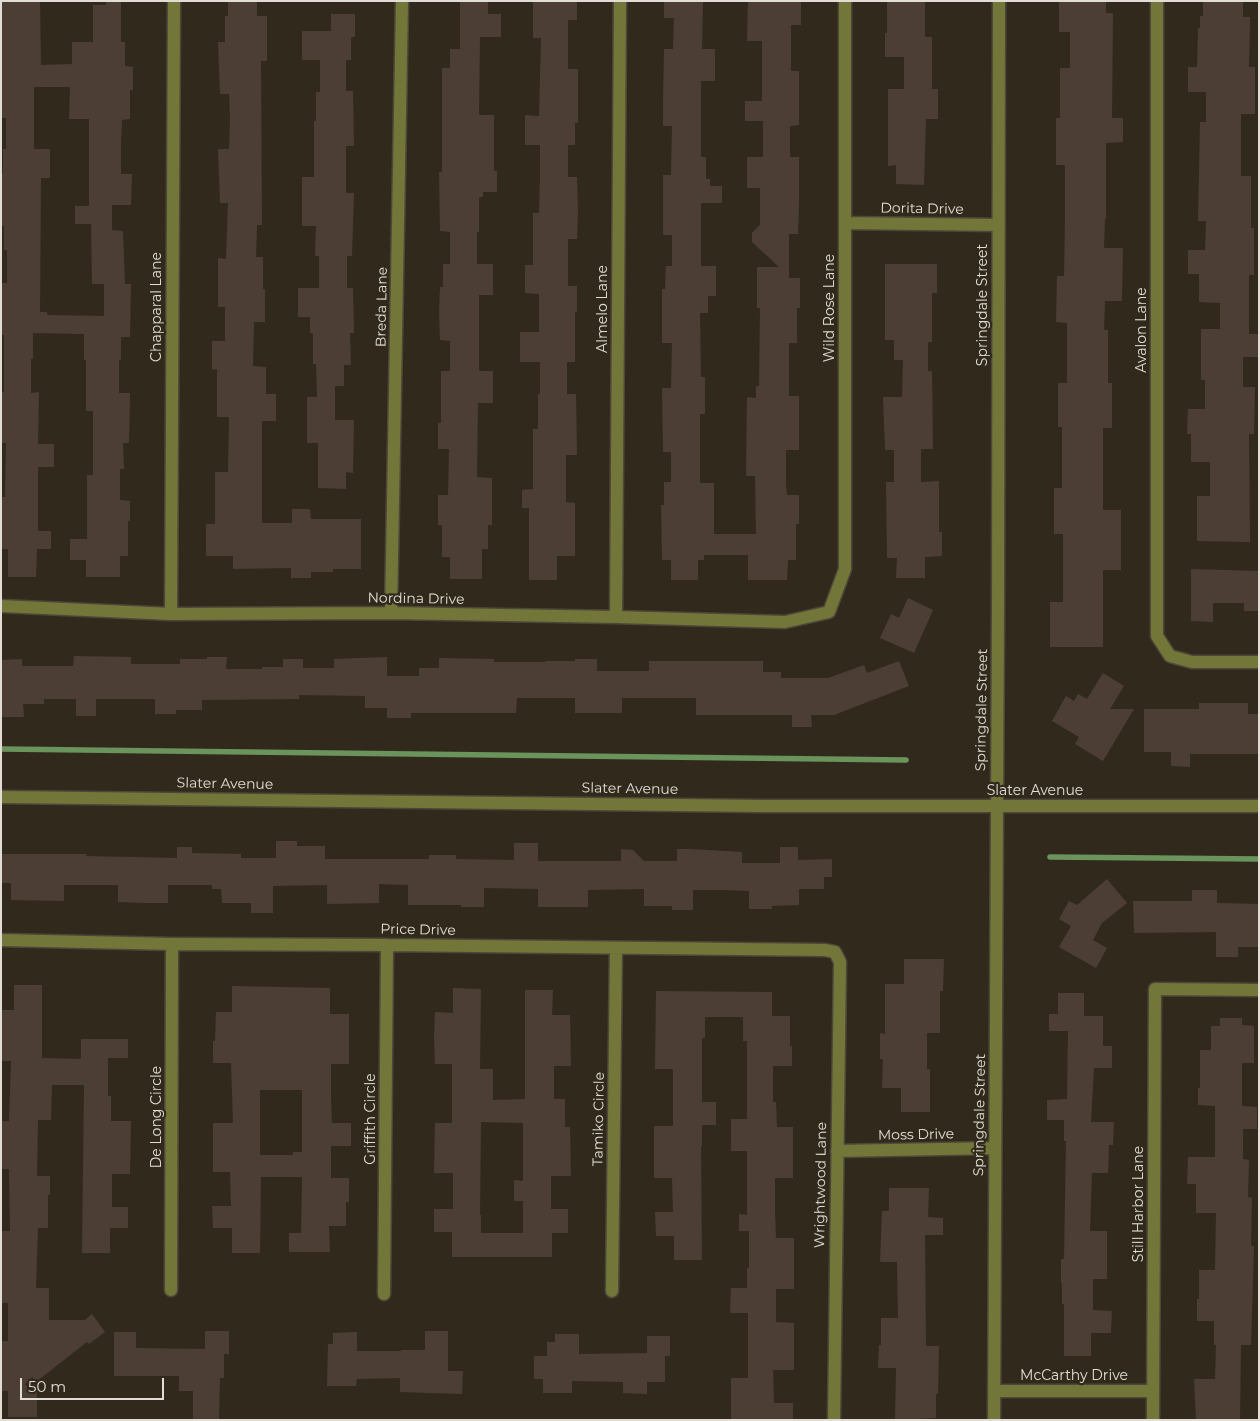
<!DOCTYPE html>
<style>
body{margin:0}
#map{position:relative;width:1260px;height:1421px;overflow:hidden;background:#312a1c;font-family:Montserrat,sans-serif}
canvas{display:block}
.frame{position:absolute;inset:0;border:2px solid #e1ddd4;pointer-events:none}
.scale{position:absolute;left:20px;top:1378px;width:144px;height:22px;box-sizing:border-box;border:2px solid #e1ddd4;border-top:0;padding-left:6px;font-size:15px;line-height:18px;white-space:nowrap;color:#e1ddd4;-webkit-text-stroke:4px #312a1c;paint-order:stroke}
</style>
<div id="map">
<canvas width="1260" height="1421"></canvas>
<div class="frame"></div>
<div class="scale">50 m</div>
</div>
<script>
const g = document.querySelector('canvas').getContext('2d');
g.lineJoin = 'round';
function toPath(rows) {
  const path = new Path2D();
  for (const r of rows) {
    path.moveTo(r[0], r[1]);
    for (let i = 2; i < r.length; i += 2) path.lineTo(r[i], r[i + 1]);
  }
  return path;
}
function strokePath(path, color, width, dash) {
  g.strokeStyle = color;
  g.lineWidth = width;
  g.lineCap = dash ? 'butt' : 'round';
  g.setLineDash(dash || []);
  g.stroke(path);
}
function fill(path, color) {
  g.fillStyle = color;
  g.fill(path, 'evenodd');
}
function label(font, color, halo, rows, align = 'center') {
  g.font = font + ' Montserrat,sans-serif';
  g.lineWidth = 4.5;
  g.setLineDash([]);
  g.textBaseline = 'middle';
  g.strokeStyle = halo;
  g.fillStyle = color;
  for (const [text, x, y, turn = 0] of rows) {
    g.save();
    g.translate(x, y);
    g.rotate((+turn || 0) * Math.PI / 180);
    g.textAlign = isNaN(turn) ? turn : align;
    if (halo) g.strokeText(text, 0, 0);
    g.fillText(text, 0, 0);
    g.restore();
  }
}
const stream = toPath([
 [1,749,906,760],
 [1050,857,1259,859]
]);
const building = toPath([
 [1,1,40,1,41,65,72,64,72,42,93,42,93,5,106,5,106,1,121,1,121,42,125,42,125,66,133,67,133,90,130,90,130,119,122,120,121,143,121,174,132,174,131,205,112,205,112,230,123,231,125,284,131,284,130,337,121,337,121,360,119,360,119,393,130,393,129,443,123,443,124,469,120,469,120,500,130,501,130,521,128,521,128,556,120,556,120,577,86,577,86,560,70,560,70,539,87,539,87,475,93,475,93,411,86,411,86,360,84,360,84,334,33,333,33,359,31,359,31,393,39,392,38,444,54,444,54,467,38,467,38,531,51,531,51,549,37,549,36,577,8,577,8,549,1,549,1,497,5,497,6,443,1,443,1,392,4,392,4,335,1,335,1,283,7,283,7,250,4,250,4,226,1,226,1,173,3,173,3,149,6,149,6,118,1,118],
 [34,87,70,87,69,119,89,119,89,206,75,206,75,224,91,224,92,284,104,284,104,316,47,315,47,312,40,312,41,178,50,178,50,149,34,149],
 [228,1,257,1,257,16,267,16,267,61,261,61,262,225,257,225,256,257,263,257,263,289,265,289,265,322,254,322,253,366,266,367,266,394,276,394,276,421,262,421,262,523,292,523,292,509,310,509,311,519,361,519,361,569,333,569,333,572,311,572,311,578,291,578,291,568,233,569,233,556,206,556,206,524,215,524,215,472,228,472,229,417,217,417,217,369,212,370,212,341,225,341,225,307,218,307,218,258,226,259,228,203,220,203,218,149,229,149,230,117,229,94,220,94,218,42,225,42,225,16,228,16],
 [460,1,488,1,488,14,501,14,501,37,480,37,479,115,494,115,494,171,497,171,497,192,483,192,483,197,479,197,479,232,477,232,477,264,493,264,493,295,479,295,479,371,493,371,493,403,478,403,477,477,492,478,492,525,488,525,488,549,482,549,482,579,450,579,450,557,442,557,442,525,438,525,438,495,448,495,449,449,438,449,438,423,441,423,441,371,450,371,450,341,440,340,439,312,440,287,443,287,443,264,450,264,450,232,440,231,439,172,442,172,442,68,450,68,450,49,460,49],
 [533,1,577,1,577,20,568,20,568,69,578,69,578,123,575,123,575,145,568,145,568,177,577,177,578,212,577,239,568,239,568,286,577,286,577,312,575,312,575,362,567,362,567,394,576,394,577,455,566,455,566,502,575,503,575,556,557,556,557,580,529,580,529,508,522,508,522,490,533,489,533,429,538,429,538,394,540,394,540,362,520,362,520,332,539,332,539,294,525,293,525,265,533,265,533,213,539,213,540,177,540,145,525,145,525,115,539,116,541,38,533,38],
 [664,1,703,1,702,49,715,49,715,81,701,81,701,157,706,157,706,179,710,179,710,186,722,186,722,203,701,203,701,266,716,266,716,296,708,296,708,313,700,313,701,377,705,377,705,414,700,414,700,483,714,483,714,534,756,534,755,476,746,476,747,397,756,398,756,386,759,386,760,308,757,308,757,267,779,267,752,242,752,233,760,225,760,188,747,188,747,157,763,157,763,121,745,121,745,101,762,101,762,41,747,41,748,1,801,1,801,25,791,25,791,71,799,71,799,125,790,126,790,157,799,157,799,204,798,234,789,234,789,278,800,278,800,308,797,308,797,343,789,343,789,396,799,396,799,450,786,450,786,485,787,495,799,495,799,524,796,524,796,560,788,560,787,580,748,580,748,555,704,555,704,560,698,560,698,580,671,580,671,560,662,560,661,505,664,505,664,482,671,482,671,452,663,452,662,388,671,388,672,343,662,343,662,289,665,289,666,266,672,266,672,235,663,235,663,175,671,175,672,126,663,126,663,100,664,49,673,49,674,18,664,18],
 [897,1,925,1,925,37,932,37,932,89,938,89,938,119,926,119,924,185,896,184,896,165,888,166,888,89,904,89,904,57,885,57,885,33,887,33,887,2],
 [1059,1,1106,1,1106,13,1113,13,1112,118,1123,118,1123,142,1106,143,1106,219,1105,219,1104,248,1123,248,1122,301,1105,301,1104,330,1108,330,1108,383,1112,383,1112,428,1103,428,1103,510,1121,510,1121,570,1103,570,1103,647,1050,647,1050,602,1063,602,1063,534,1054,534,1054,488,1062,488,1062,427,1058,427,1058,383,1067,383,1067,323,1056,322,1057,276,1064,276,1065,219,1065,165,1056,165,1056,118,1060,118,1060,68,1070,68,1070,32,1059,32],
 [1203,1,1243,1,1243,17,1250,17,1249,67,1255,67,1255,114,1241,114,1241,176,1251,176,1251,228,1254,228,1254,275,1249,275,1249,334,1258,334,1259,357,1243,357,1243,387,1255,387,1254,434,1249,434,1250,542,1197,541,1197,496,1210,496,1210,462,1191,462,1191,434,1187,434,1188,409,1205,409,1205,380,1201,380,1201,329,1220,329,1220,303,1199,302,1199,274,1188,274,1188,250,1205,250,1206,221,1198,221,1200,122,1206,122,1206,92,1188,92,1188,67,1197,67,1198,28,1200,28,1200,16,1203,16],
 [331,14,355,14,355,37,351,37,351,60,346,60,346,91,353,91,354,146,346,146,346,193,354,193,352,256,347,256,347,288,353,288,354,333,350,333,351,365,344,365,344,386,335,386,335,420,354,420,353,473,346,472,346,489,318,488,318,443,307,443,307,397,317,397,316,364,313,364,313,333,310,333,310,317,298,317,298,288,319,288,319,256,315,256,316,226,302,226,302,177,314,177,314,121,316,121,316,92,320,92,320,60,302,60,302,31,331,31],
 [885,264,937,264,937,293,932,293,932,342,928,342,928,371,932,371,933,449,921,449,921,482,939,481,939,532,942,532,942,556,925,557,925,578,896,578,897,558,887,558,886,482,894,482,894,450,885,450,883,397,902,397,903,360,894,360,894,340,885,340],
 [1191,569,1259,571,1259,611,1244,611,1244,603,1213,603,1213,622,1191,621],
 [908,598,933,610,914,653,880,638,891,614,899,618],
 [74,656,131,657,131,664,180,664,180,659,207,659,207,657,227,657,226,669,262,669,262,667,283,667,283,659,303,659,303,668,334,668,334,659,387,657,387,676,419,676,419,668,439,668,439,658,494,659,494,662,545,662,545,661,575,661,575,659,597,659,597,671,649,671,649,661,763,661,763,672,781,672,781,678,828,678,864,665,867,673,899,661,909,686,834,715,811,715,812,727,792,727,792,715,696,715,696,698,622,698,622,713,575,713,575,698,517,698,516,713,411,713,411,718,387,718,387,708,365,708,365,696,299,695,299,699,202,700,202,710,176,710,176,714,155,714,155,699,96,699,96,716,76,716,76,699,44,699,44,704,23,704,24,717,1,717,1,660,22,659,22,666,73,666],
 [1103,673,1124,686,1110,709,1134,709,1103,761,1075,744,1079,737,1052,721,1066,696,1074,701,1078,694,1087,699],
 [1199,703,1248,703,1248,714,1259,714,1259,754,1190,754,1190,767,1171,766,1171,752,1144,752,1144,709,1199,709],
 [276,841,297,841,297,846,325,846,325,859,429,859,429,855,456,855,456,859,514,860,514,843,538,843,538,861,621,861,621,849,633,850,644,861,677,861,677,849,690,849,742,852,742,863,780,863,780,847,798,847,798,860,832,859,832,877,824,877,824,889,799,889,799,905,772,906,772,909,749,909,749,891,725,890,693,890,693,910,672,910,672,906,644,906,644,889,588,890,588,907,538,907,538,889,484,888,484,907,461,907,461,905,408,905,408,885,379,884,379,903,327,904,327,885,273,886,273,913,251,913,251,903,222,903,221,889,212,889,212,885,168,885,168,903,144,903,118,902,118,885,64,885,64,901,11,900,11,883,1,883,1,854,86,854,86,856,177,858,177,847,192,847,192,853,241,854,241,858,276,858],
 [1107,879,1127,903,1102,923,1093,940,1107,948,1096,968,1059,947,1071,926,1059,919,1069,901,1077,905],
 [1192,890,1217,890,1217,903,1259,904,1259,947,1238,947,1238,957,1216,957,1216,932,1134,933,1133,901,1192,901],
 [904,959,944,959,943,991,940,991,940,1033,927,1033,927,1069,930,1069,930,1112,901,1112,901,1088,882,1088,883,1059,880,1059,880,1033,885,1034,885,984,904,984],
 [14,985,42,985,42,1058,81,1059,81,1039,128,1039,128,1058,108,1058,108,1096,111,1096,111,1121,131,1121,130,1174,112,1174,112,1207,128,1207,128,1228,110,1228,110,1253,82,1253,84,1085,52,1085,51,1120,38,1120,37,1176,50,1176,50,1195,48,1195,48,1228,38,1228,36,1288,49,1288,49,1320,85,1320,92,1314,105,1332,89,1344,87,1342,37,1381,37,1417,8,1417,8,1391,1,1391,1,1341,8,1341,8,1303,1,1303,1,1231,10,1231,9,1169,1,1169,1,1121,9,1121,11,1061,1,1061,1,1010,14,1010],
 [232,986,330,988,330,1014,349,1014,349,1064,331,1064,331,1098,332,1123,351,1123,351,1146,331,1146,331,1178,349,1178,349,1202,346,1202,346,1226,329,1226,330,1252,289,1252,289,1233,301,1233,302,1177,261,1177,260,1253,232,1253,232,1228,213,1228,212,1206,231,1206,230,1172,213,1172,213,1123,233,1123,231,1063,213,1063,213,1041,215,1041,216,1012,232,1012],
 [260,1090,302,1090,302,1152,293,1152,293,1155,260,1155],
 [453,988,481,989,480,1069,493,1069,493,1100,525,1099,525,990,553,990,552,1015,570,1015,571,1066,554,1066,554,1099,565,1099,565,1127,570,1127,571,1176,551,1176,551,1209,568,1209,568,1233,552,1233,552,1257,452,1257,452,1232,434,1232,434,1209,453,1209,453,1173,434,1173,435,1123,452,1123,452,1064,435,1064,434,1036,435,1012,453,1013],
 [481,1122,523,1123,523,1181,514,1180,514,1201,523,1201,523,1233,481,1233,481,1215,480,1215],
 [656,991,772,992,772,1016,790,1016,790,1046,792,1046,792,1066,773,1066,773,1102,776,1102,777,1127,793,1127,793,1178,775,1178,775,1212,776,1238,794,1238,794,1289,776,1289,776,1322,794,1323,794,1370,773,1370,774,1403,793,1403,793,1420,731,1420,731,1378,748,1378,748,1313,730,1313,731,1288,747,1288,747,1268,749,1268,749,1231,739,1231,739,1214,747,1215,747,1151,731,1151,731,1119,747,1119,747,1041,743,1041,743,1017,705,1017,705,1038,702,1038,702,1102,716,1102,716,1125,702,1125,702,1146,701,1146,702,1260,674,1260,674,1236,656,1236,655,1212,673,1212,672,1178,654,1178,654,1126,673,1126,673,1069,655,1069],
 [1058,993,1084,993,1084,1016,1103,1016,1103,1046,1112,1046,1112,1068,1094,1068,1091,1122,1114,1122,1113,1145,1109,1145,1108,1173,1092,1173,1090,1231,1107,1231,1107,1279,1093,1279,1093,1310,1112,1311,1111,1333,1091,1333,1091,1356,1064,1356,1064,1304,1062,1304,1062,1283,1061,1283,1061,1259,1064,1259,1066,1141,1064,1141,1064,1120,1047,1120,1047,1100,1067,1099,1068,1031,1049,1031,1049,1014,1058,1014],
 [1220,1018,1242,1018,1242,1025,1254,1026,1254,1063,1242,1063,1242,1106,1257,1107,1257,1129,1243,1129,1243,1159,1249,1160,1248,1197,1252,1198,1251,1246,1254,1246,1251,1345,1241,1345,1240,1420,1196,1420,1194,1379,1215,1379,1216,1345,1214,1345,1214,1321,1197,1321,1197,1299,1199,1299,1199,1270,1215,1270,1216,1213,1196,1213,1196,1184,1187,1184,1188,1157,1215,1157,1215,1106,1198,1105,1198,1088,1200,1088,1200,1050,1211,1050,1211,1026,1220,1026],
 [889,1188,929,1188,928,1217,943,1218,943,1235,925,1235,926,1346,939,1346,938,1394,936,1394,936,1418,895,1420,896,1368,878,1368,879,1345,881,1345,881,1318,898,1318,897,1262,880,1262,882,1211,889,1211],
 [205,1331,229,1331,229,1354,224,1354,224,1378,220,1378,219,1420,193,1420,193,1391,179,1391,179,1376,114,1376,114,1332,136,1332,136,1348,205,1349],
 [425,1331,448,1331,448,1371,463,1371,462,1394,400,1392,400,1378,357,1379,356,1386,327,1386,328,1344,333,1344,333,1333,357,1332,357,1351,401,1351,401,1350,425,1350],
 [555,1334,579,1334,579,1354,647,1353,647,1336,670,1336,670,1356,665,1356,665,1382,647,1382,647,1394,623,1393,623,1382,572,1381,572,1393,543,1393,543,1379,534,1379,534,1356,547,1356,547,1342,555,1342]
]);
const minor = toPath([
 [1157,1,1157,636,1170,656,1192,662,1259,662],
 [845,223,998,225],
 [1,606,171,614,391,613,616,617,785,622,829,612,845,569,845,1],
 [391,613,402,1],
 [171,614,174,1],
 [616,617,620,1],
 [1,797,761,806,1259,806],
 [1,940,172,944,387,945,825,950,835,952,840,962,834,1420],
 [837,1151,995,1148],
 [171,1290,172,944],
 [612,1291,616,948],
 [384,1294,387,945],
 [994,1391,1153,1391],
 [994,1420,998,610,999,1],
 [1153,1420,1155,989,1259,990]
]);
const streetNames = [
 ["Dorita Drive",922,209,1],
 ["Springdale Street",983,305,-90],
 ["Chapparal Lane",157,307,-90],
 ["Breda Lane",382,307,-89],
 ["Wild Rose Lane",830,308,-90],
 ["Almelo Lane",603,309,-90],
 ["Avalon Lane",1142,330,-90],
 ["Nordina Drive",416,599,1],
 ["Springdale Street",982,710,-89],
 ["Slater Avenue",225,784,1],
 ["Slater Avenue",630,789,1],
 ["Slater Avenue",1035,791],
 ["Price Drive",418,930,1],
 ["Springdale Street",980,1115,-89],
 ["De Long Circle",157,1117,-90],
 ["Griffith Circle",371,1119,-90],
 ["Tamiko Circle",599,1119,-89],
 ["Moss Drive",916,1135,-1],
 ["Wrightwood Lane",821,1185,-89],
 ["Still Harbor Lane",1139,1204,-90],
 ["McCarthy Drive",1074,1376]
];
strokePath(stream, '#6a945c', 5.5);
fill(building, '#4d3e35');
strokePath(minor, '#4d4739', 15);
strokePath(minor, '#727639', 12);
label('14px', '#e1ddd4', '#312a1c', streetNames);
</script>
